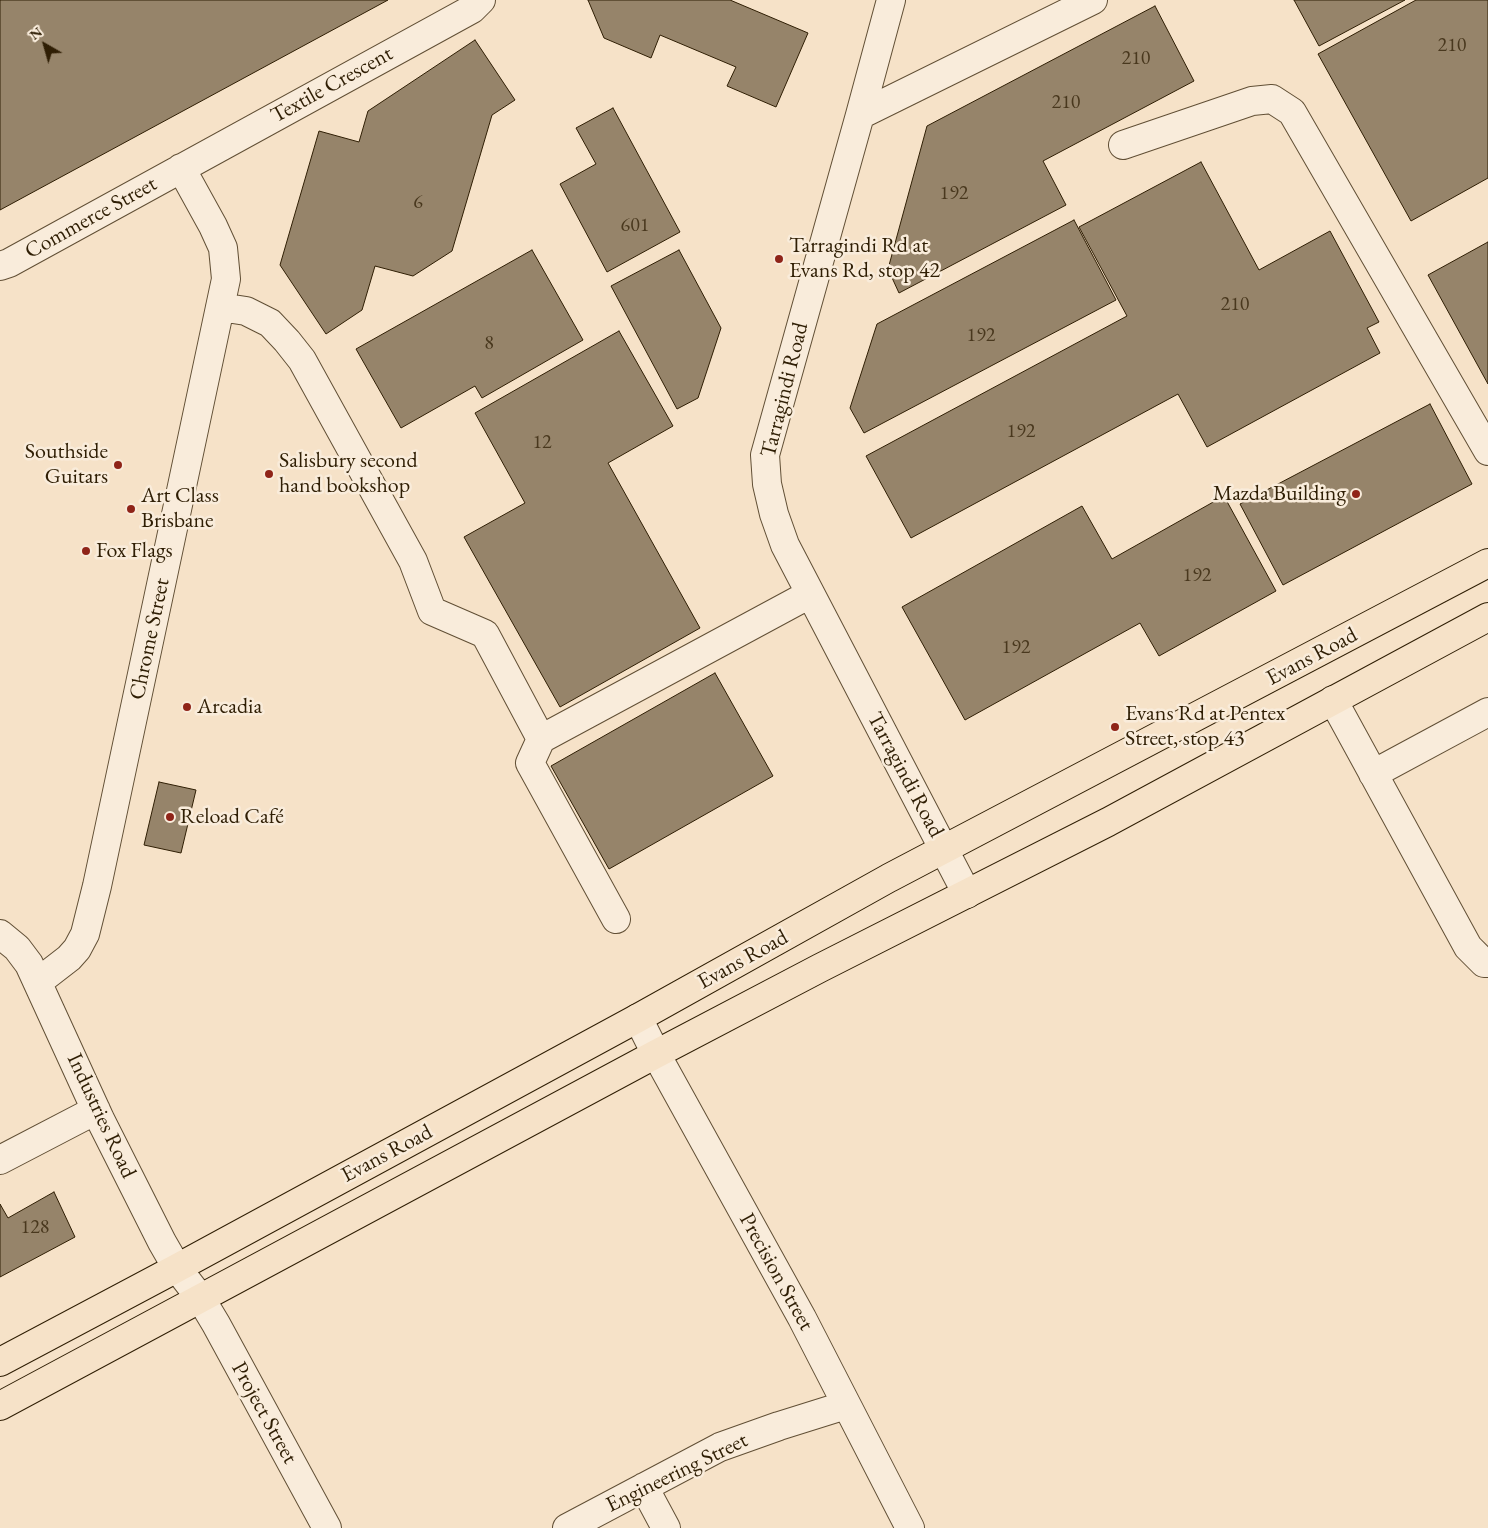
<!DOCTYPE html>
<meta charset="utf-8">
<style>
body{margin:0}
#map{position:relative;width:1488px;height:1528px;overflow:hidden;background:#f6e2c8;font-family:"EB Garamond",serif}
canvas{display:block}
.north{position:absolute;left:20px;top:20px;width:50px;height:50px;-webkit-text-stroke:4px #f9ecdb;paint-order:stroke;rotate:322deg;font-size:14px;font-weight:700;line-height:20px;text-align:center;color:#2f1e04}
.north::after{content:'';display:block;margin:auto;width:18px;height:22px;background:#2f1e04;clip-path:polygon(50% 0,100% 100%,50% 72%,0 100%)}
</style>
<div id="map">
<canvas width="1488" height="1528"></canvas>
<div class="north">N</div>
</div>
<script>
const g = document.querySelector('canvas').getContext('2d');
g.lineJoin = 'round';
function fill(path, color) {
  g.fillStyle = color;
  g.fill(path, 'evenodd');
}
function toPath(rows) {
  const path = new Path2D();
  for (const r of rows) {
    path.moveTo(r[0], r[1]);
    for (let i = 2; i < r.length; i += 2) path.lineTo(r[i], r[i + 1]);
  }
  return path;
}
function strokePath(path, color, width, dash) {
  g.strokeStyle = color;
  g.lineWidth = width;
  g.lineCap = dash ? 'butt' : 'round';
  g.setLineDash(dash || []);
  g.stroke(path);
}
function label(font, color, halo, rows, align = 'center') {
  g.font = font + ' "EB Garamond",serif';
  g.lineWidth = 5;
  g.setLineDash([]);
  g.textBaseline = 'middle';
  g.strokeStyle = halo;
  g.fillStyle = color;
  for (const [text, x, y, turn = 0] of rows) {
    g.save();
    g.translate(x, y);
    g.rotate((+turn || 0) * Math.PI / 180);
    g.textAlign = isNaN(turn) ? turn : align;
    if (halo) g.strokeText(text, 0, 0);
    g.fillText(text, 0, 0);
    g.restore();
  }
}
const building = toPath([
 [0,0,388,0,0,210,0,0],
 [588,0,730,0,808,33,776,107,727,86,736,67,660,35,651,58,604,38,588,0],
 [1294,0,1405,0,1319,46,1294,0],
 [1416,0,1488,0,1488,178,1411,221,1318,54,1416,0],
 [1155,6,1194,81,1043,161,1066,205,899,293,888,269,927,126,1155,6],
 [475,40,515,100,492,115,452,251,413,276,375,266,362,310,326,334,280,265,319,131,359,142,368,111,475,40],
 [613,108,680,232,607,272,560,184,596,164,576,128,613,108],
 [1201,162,1259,270,1330,231,1379,322,1367,328,1380,353,1207,447,1178,394,911,538,866,456,1127,316,1079,227,1201,162],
 [1074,220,1116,300,864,433,850,408,877,324,1074,220],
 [1488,242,1488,384,1428,275,1488,242],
 [532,250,583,340,482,398,475,386,401,428,356,349,532,250],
 [679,250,721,328,698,398,677,409,611,286,679,250],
 [619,331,673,426,608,463,700,628,560,707,464,537,525,503,475,413,619,331],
 [1430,404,1472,484,1283,585,1240,504,1430,404],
 [1224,496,1276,591,1159,656,1140,623,965,720,902,607,1082,506,1112,559,1224,496],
 [715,673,773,776,609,869,551,766,715,673],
 [159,782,196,790,181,853,144,845,159,782],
 [54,1192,75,1237,0,1277,0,1204,8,1218,54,1192]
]);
const minor = toPath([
 [891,0,860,115,765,455,767,484,774,514,785,545,967,894],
 [860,115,1093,0],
 [1123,145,1252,101,1272,99,1292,112,1488,451],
 [0,266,9,263,472,9,481,0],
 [220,307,246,311,270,323,287,341,302,360,413,561,432,611,485,634,541,739,810,594],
 [1333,700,1468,947,1484,963,1488,963],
 [541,739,530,763,616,919],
 [1373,774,1488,712],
 [0,934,17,948,29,964,100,1119,162,1242,177,1268,201,1299,216,1324,327,1528],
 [38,982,69,958,77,949,85,934,97,886,226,279,223,248,213,226,181,168],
 [638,1018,656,1054,802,1318,910,1528],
 [0,1160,96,1110],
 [644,1487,666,1528],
 [567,1528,720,1447,779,1426,846,1405]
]);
const major = toPath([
 [0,1362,177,1268,638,1018,889,878,1488,563],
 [0,1406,656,1054,820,968,1108,822,1488,617]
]);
const markers = [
 [779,259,5,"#8f2418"],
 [118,465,5,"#8f2418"],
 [269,474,5,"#8f2418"],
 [1356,494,5,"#8f2418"],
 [131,509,5,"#8f2418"],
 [86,551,5,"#8f2418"],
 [187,707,5,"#8f2418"],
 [1115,727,5,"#8f2418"],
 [170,817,5,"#8f2418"]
];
const numberNames = [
 ["210",1452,46],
 ["210",1136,59],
 ["210",1066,103],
 ["192",954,194],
 ["6",418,203],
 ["601",635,226],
 ["210",1235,305],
 ["192",981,336],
 ["8",489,344],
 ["192",1021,432],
 ["12",542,443],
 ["192",1197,576],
 ["192",1016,648],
 ["128",35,1228]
];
const streetNames = [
 ["Textile Crescent",332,85,-29],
 ["Commerce Street",91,218,-29],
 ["Tarragindi Road",785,390,-76],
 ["Chrome Street",150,639,-78],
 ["Evans Road",1312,657,-28],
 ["Tarragindi Road",905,775,62],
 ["Evans Road",743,960,-29],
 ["Industries Road",101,1116,65],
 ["Evans Road",387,1154,-28],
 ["Precision Street",776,1272,61],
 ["Project Street",264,1413,61],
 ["Engineering Street",677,1473,-26]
];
const poiNames = [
 ["Tarragindi Rd at",789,246],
 ["Evans Rd, stop 42",789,271],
 ["Southside",108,452,"right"],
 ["Guitars",108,477,"right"],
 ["Salisbury second",279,461],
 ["hand bookshop",279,486],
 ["Mazda Building",1346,494,"right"],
 ["Art Class",141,496],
 ["Brisbane",141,521],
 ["Fox Flags",96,551],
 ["Arcadia",197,707],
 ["Evans Rd at Pentex",1125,714],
 ["Street, stop 43",1125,739],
 ["Reload Café",180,817]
];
fill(building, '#96846a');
strokePath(building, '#2f1e04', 1);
strokePath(minor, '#614f35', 30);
strokePath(major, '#2f1e04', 30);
strokePath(minor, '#f9ecdb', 28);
strokePath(major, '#f6e2c8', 28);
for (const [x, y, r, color] of markers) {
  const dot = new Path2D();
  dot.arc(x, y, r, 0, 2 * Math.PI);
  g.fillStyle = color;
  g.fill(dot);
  strokePath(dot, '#f9ecdb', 2);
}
label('20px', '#49381e', null, numberNames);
label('22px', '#2f1e04', '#f9ecdb', streetNames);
label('22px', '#2f1e04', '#f9ecdb', poiNames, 'left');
</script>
